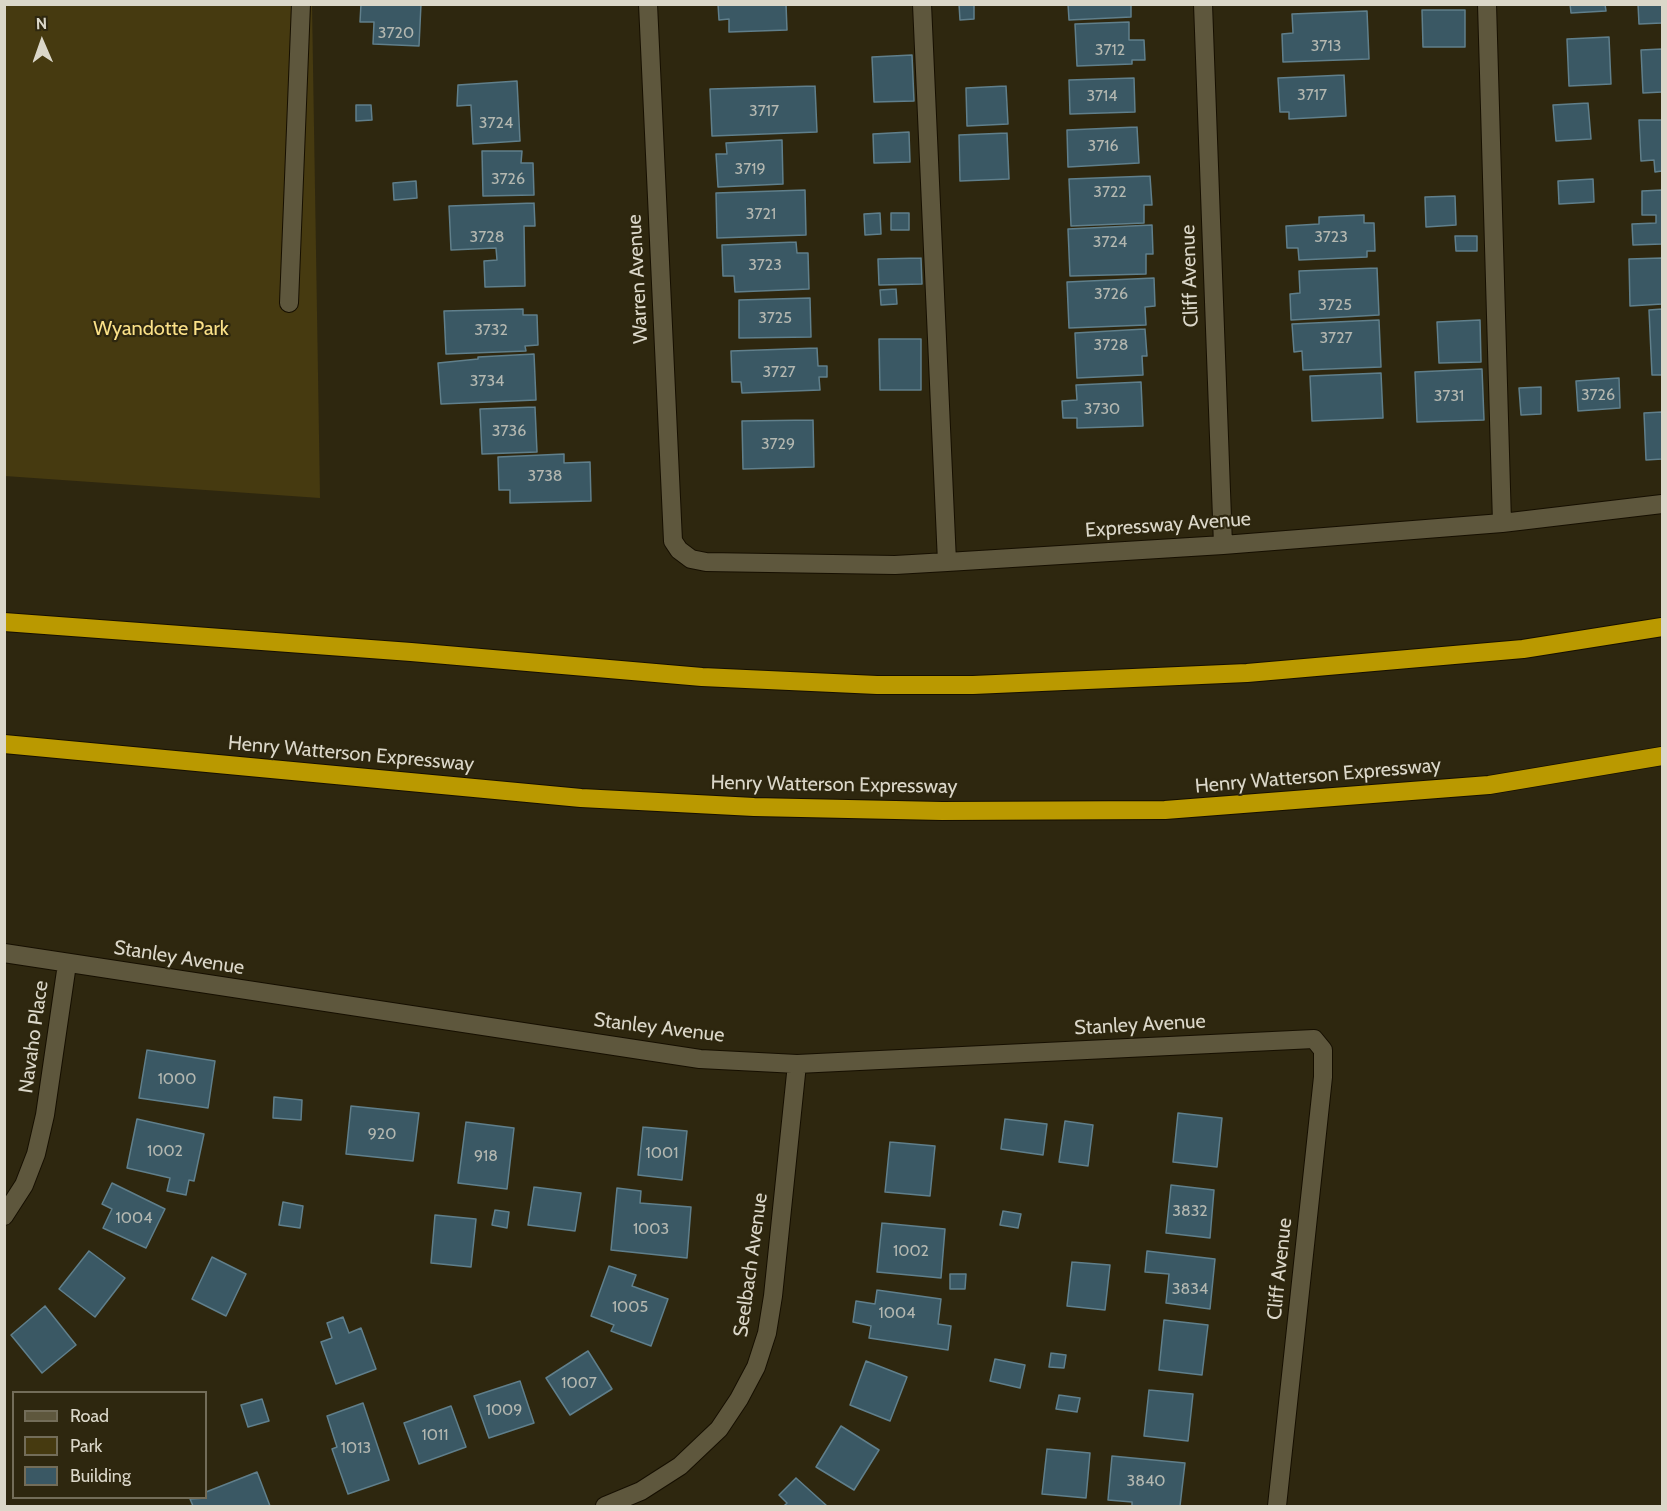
<!DOCTYPE html>
<style>
body{margin:0}
#map{position:relative;width:1667px;height:1511px;overflow:hidden;background:#2e270f;font-family:Cabin,sans-serif}
canvas{display:block}
.frame{position:absolute;inset:0;border:6px solid #dbd7c9;pointer-events:none}
.legend{position:absolute;left:12px;top:1391px;width:195px;height:108px;box-sizing:border-box;background:#2e270f;border:2px solid #736d59;margin:0;padding:8px 10px;list-style:none;font-size:18px;color:#dbd7c9}
.legend li{display:flex;align-items:center;gap:12px;height:30px}
.legend b{width:30px;border:2px solid #736d59}
.north{position:absolute;left:12px;top:12px;width:60px;height:60px;-webkit-text-stroke:4px #2e270f;paint-order:stroke;rotate:358deg;font-size:16px;font-weight:700;line-height:24px;text-align:center;color:#dbd7c9}
.north::after{content:'';display:block;margin:auto;width:21px;height:27px;background:#dbd7c9;clip-path:polygon(50% 0,100% 100%,50% 72%,0 100%)}
</style>
<div id="map">
<canvas width="1667" height="1511"></canvas>
<div class="frame"></div>
<ul class="legend">
<li><b style="height:8px;background:#5e573d"></b>Road</li>
<li><b style="height:16px;background:#463a10"></b>Park</li>
<li><b style="height:16px;background:#3a5864"></b>Building</li>
</ul>
<div class="north">N</div>
</div>
<script>
const g = document.querySelector('canvas').getContext('2d');
g.lineJoin = 'round';
function fill(path, color) {
  g.fillStyle = color;
  g.fill(path, 'evenodd');
}
function toPath(rows) {
  const path = new Path2D();
  for (const r of rows) {
    path.moveTo(r[0], r[1]);
    for (let i = 2; i < r.length; i += 2) path.lineTo(r[i], r[i + 1]);
  }
  return path;
}
function strokePath(path, color, width, dash) {
  g.strokeStyle = color;
  g.lineWidth = width;
  g.lineCap = dash ? 'butt' : 'round';
  g.setLineDash(dash || []);
  g.stroke(path);
}
function label(font, color, halo, rows, align = 'center') {
  g.font = font + ' Cabin,sans-serif';
  g.lineWidth = 4.5;
  g.setLineDash([]);
  g.textBaseline = 'middle';
  g.strokeStyle = halo;
  g.fillStyle = color;
  for (const [text, x, y, turn = 0] of rows) {
    g.save();
    g.translate(x, y);
    g.rotate((+turn || 0) * Math.PI / 180);
    g.textAlign = isNaN(turn) ? turn : align;
    if (halo) g.strokeText(text, 0, 0);
    g.fillText(text, 0, 0);
    g.restore();
  }
}
const green = toPath([
 [4,5,312,5,320,498,5,476]
]);
const building = toPath([
 [361,4,421,4,419,46,373,44,374,22,360,22,361,4],
 [718,4,786,4,787,30,729,32,729,19,719,20,718,4],
 [959,4,974,4,974,19,960,20,959,4],
 [1068,4,1131,4,1131,17,1069,20,1068,4],
 [1570,4,1605,4,1606,11,1571,13,1570,4],
 [1638,4,1662,4,1662,23,1639,24,1638,4],
 [1422,10,1465,10,1465,47,1423,47,1422,10],
 [1367,11,1369,59,1283,62,1282,34,1293,33,1292,14,1367,11],
 [1129,22,1129,40,1144,40,1145,60,1132,60,1132,64,1077,66,1075,24,1129,22],
 [1609,37,1611,84,1569,86,1567,39,1609,37],
 [1662,49,1662,92,1643,93,1641,50,1662,49],
 [912,55,914,101,874,102,872,57,912,55],
 [1344,75,1346,116,1289,119,1289,112,1280,112,1278,78,1344,75],
 [1134,78,1135,112,1070,114,1069,80,1134,78],
 [517,81,520,141,473,144,471,105,457,106,458,85,517,81],
 [815,86,817,132,712,136,710,89,815,86],
 [1006,86,1008,124,967,126,966,88,1006,86],
 [1588,103,1591,139,1556,141,1553,105,1588,103],
 [356,105,371,105,372,120,356,121,356,105],
 [1639,120,1662,120,1662,171,1655,172,1654,160,1641,161,1639,120],
 [1137,127,1139,163,1068,167,1067,130,1137,127],
 [909,132,910,162,874,163,873,134,909,132],
 [1007,133,1009,179,960,181,959,135,1007,133],
 [782,140,783,184,718,187,716,154,727,154,726,143,782,140],
 [482,151,522,151,521,163,533,163,534,195,483,196,482,151],
 [1150,176,1152,205,1144,205,1144,223,1071,226,1069,179,1150,176],
 [1593,179,1594,202,1559,204,1558,181,1593,179],
 [416,181,417,198,394,200,393,183,416,181],
 [805,190,806,235,717,238,716,193,805,190],
 [1662,190,1662,244,1633,245,1632,224,1656,223,1656,215,1642,215,1642,191,1662,190],
 [1455,196,1456,225,1426,227,1425,197,1455,196],
 [534,203,535,226,524,226,525,286,485,287,484,261,497,260,496,248,451,250,449,206,534,203],
 [880,213,881,234,865,235,864,214,880,213],
 [891,213,909,213,909,230,891,230,891,213],
 [1364,215,1364,223,1374,223,1375,251,1367,251,1367,257,1299,260,1298,248,1287,248,1286,226,1319,224,1319,217,1364,215],
 [1152,225,1153,254,1146,254,1146,274,1070,276,1068,229,1152,225],
 [1455,236,1477,236,1477,251,1456,251,1455,236],
 [796,242,797,253,808,253,809,289,735,292,734,276,723,276,722,245,796,242],
 [921,258,922,284,879,285,878,259,921,258],
 [1662,258,1662,304,1630,306,1629,259,1662,258],
 [1377,268,1379,315,1291,320,1290,294,1300,293,1299,271,1377,268],
 [1154,278,1155,306,1145,307,1146,325,1069,328,1067,282,1154,278],
 [896,289,897,304,881,305,880,290,896,289],
 [810,298,811,337,739,338,739,300,810,298],
 [523,309,523,315,537,315,538,345,525,346,526,351,446,354,444,311,523,309],
 [1662,309,1662,375,1652,375,1649,310,1662,309],
 [1379,320,1381,367,1303,370,1302,351,1294,352,1292,324,1379,320],
 [1480,320,1481,362,1439,363,1437,322,1480,320],
 [1145,329,1147,356,1142,356,1143,375,1077,378,1075,333,1145,329],
 [879,339,921,339,921,390,880,390,879,339],
 [817,348,818,366,827,366,827,377,819,377,820,390,742,393,741,382,732,382,731,351,817,348],
 [534,354,536,400,441,404,438,363,478,359,478,357,534,354],
 [1482,369,1484,420,1417,422,1415,372,1482,369],
 [1381,373,1383,418,1312,421,1310,376,1381,373],
 [1619,378,1620,408,1578,411,1576,381,1619,378],
 [1141,382,1143,426,1077,428,1077,418,1063,418,1062,401,1077,400,1076,385,1141,382],
 [1541,387,1541,414,1521,415,1519,388,1541,387],
 [535,407,537,452,482,454,480,409,535,407],
 [1662,412,1662,459,1646,460,1644,413,1662,412],
 [813,420,814,467,743,469,742,421,813,420],
 [564,454,564,463,590,462,591,501,510,503,510,490,499,490,498,457,564,454],
 [147,1050,215,1061,208,1108,139,1098,147,1050],
 [274,1097,302,1100,301,1120,273,1118,274,1097],
 [351,1106,419,1113,413,1161,346,1154,351,1106],
 [1178,1113,1222,1118,1217,1167,1173,1162,1178,1113],
 [137,1119,204,1134,194,1181,189,1180,186,1195,167,1191,170,1178,127,1168,137,1119],
 [1005,1119,1047,1124,1043,1155,1001,1149,1005,1119],
 [1065,1121,1093,1125,1088,1166,1059,1162,1065,1121],
 [466,1122,514,1128,507,1189,458,1183,466,1122],
 [643,1127,687,1131,682,1180,638,1175,643,1127],
 [890,1142,935,1146,930,1196,885,1192,890,1142],
 [112,1183,165,1209,146,1248,103,1228,112,1209,102,1204,112,1183],
 [1171,1185,1214,1190,1210,1238,1166,1233,1171,1185],
 [534,1187,581,1193,575,1231,528,1225,534,1187],
 [617,1188,641,1191,640,1203,691,1207,687,1258,611,1250,617,1188],
 [283,1202,303,1206,300,1228,279,1225,283,1202],
 [495,1210,509,1212,507,1228,492,1225,495,1210],
 [1003,1211,1021,1214,1018,1228,1000,1225,1003,1211],
 [435,1215,476,1219,471,1267,431,1263,435,1215],
 [882,1223,945,1229,941,1278,877,1272,882,1223],
 [89,1251,125,1278,95,1317,59,1289,89,1251],
 [1147,1251,1215,1259,1210,1309,1166,1303,1169,1274,1145,1272,1147,1251],
 [212,1257,246,1274,226,1316,192,1299,212,1257],
 [1072,1262,1110,1265,1105,1310,1067,1306,1072,1262],
 [609,1266,636,1275,632,1286,668,1299,651,1346,611,1331,614,1325,591,1316,609,1266],
 [950,1274,966,1274,965,1289,950,1289,950,1274],
 [877,1290,941,1299,938,1324,951,1326,948,1350,869,1338,871,1326,853,1322,856,1301,875,1304,877,1290],
 [45,1306,76,1345,42,1373,11,1335,45,1306],
 [343,1317,349,1333,361,1328,376,1369,336,1384,321,1342,332,1338,327,1323,343,1317],
 [1164,1320,1208,1325,1202,1375,1159,1370,1164,1320],
 [588,1351,612,1389,570,1415,546,1378,588,1351],
 [1051,1353,1066,1355,1064,1368,1049,1367,1051,1353],
 [995,1359,1025,1365,1020,1388,990,1381,995,1359],
 [866,1361,907,1377,890,1421,850,1405,866,1361],
 [520,1381,534,1423,489,1438,474,1396,520,1381],
 [1149,1390,1193,1394,1188,1441,1144,1436,1149,1390],
 [1059,1395,1080,1398,1077,1412,1056,1409,1059,1395],
 [262,1399,269,1421,248,1427,241,1405,262,1399],
 [363,1403,389,1480,348,1494,332,1449,337,1447,327,1416,363,1403],
 [451,1406,466,1447,419,1464,404,1423,451,1406],
 [841,1426,879,1450,854,1490,816,1467,841,1426],
 [1047,1449,1090,1453,1086,1498,1042,1494,1047,1449],
 [1112,1456,1185,1463,1180,1506,1132,1506,1132,1502,1108,1500,1112,1456],
 [257,1472,270,1506,193,1506,190,1499,206,1498,206,1492,257,1472],
 [796,1478,827,1506,784,1506,787,1503,779,1495,796,1478]
]);
const minor = toPath([
 [648,4,673,541,679,550,691,559,706,562,895,565,947,562,1223,545,1502,523,1662,504],
 [922,4,947,562],
 [1203,4,1223,545],
 [1487,4,1502,523],
 [289,303,301,4],
 [4,953,700,1059,797,1064,1314,1039,1323,1050,1323,1077,1277,1506],
 [4,1216,24,1185,36,1154,45,1115,67,964],
 [605,1506,641,1491,680,1466,719,1429,739,1399,756,1367,767,1333,773,1296,797,1064]
]);
const highway = toPath([
 [4,622,411,652,702,677,877,685,973,685,1247,673,1523,649,1662,627],
 [4,744,581,798,754,807,942,811,1165,810,1489,785,1662,756]
]);
const numberNames = [
 ["3720",396,33],
 ["3713",1326,46],
 ["3712",1110,50],
 ["3717",1312,95],
 ["3714",1102,96],
 ["3717",764,111],
 ["3724",496,123],
 ["3716",1103,146],
 ["3719",750,169],
 ["3726",508,179],
 ["3722",1110,192],
 ["3721",761,214],
 ["3728",487,237],
 ["3723",1331,237],
 ["3724",1110,242],
 ["3723",765,265],
 ["3726",1111,294],
 ["3725",1335,305],
 ["3725",775,318],
 ["3732",491,330],
 ["3727",1336,338],
 ["3728",1111,345],
 ["3727",779,372],
 ["3734",487,381],
 ["3726",1598,395],
 ["3731",1449,396],
 ["3730",1102,409],
 ["3736",509,431],
 ["3729",778,444],
 ["3738",545,476],
 ["1000",177,1079],
 ["920",382,1134],
 ["1002",165,1151],
 ["1001",662,1153],
 ["918",486,1156],
 ["3832",1190,1211],
 ["1004",134,1218],
 ["1003",651,1229],
 ["1002",911,1251],
 ["3834",1190,1289],
 ["1005",630,1307],
 ["1004",897,1313],
 ["1007",579,1383],
 ["1009",504,1410],
 ["1011",435,1435],
 ["1013",356,1448],
 ["3840",1146,1481]
];
const streetNames = [
 ["Cliff Avenue",1190,276,-92],
 ["Warren Avenue",638,279,-93],
 ["Expressway Avenue",1168,525,-4],
 ["Henry Watterson Expressway",351,754,5],
 ["Henry Watterson Expressway",1318,776,-5],
 ["Henry Watterson Expressway",834,785,1],
 ["Stanley Avenue",179,958,9],
 ["Stanley Avenue",1140,1025,-3],
 ["Stanley Avenue",659,1028,7],
 ["Navaho Place",34,1037,-82],
 ["Seelbach Avenue",751,1265,-82],
 ["Cliff Avenue",1280,1269,-84]
];
const parkNames = [
 ["Wyandotte Park",161,329]
];
fill(green, '#463a10');
fill(building, '#3a5864');
strokePath(building, '#607f8b', 1.5);
strokePath(minor, '#160f00', 20);
strokePath(highway, '#160f00', 20);
strokePath(minor, '#5e573d', 18);
strokePath(highway, '#ba9900', 18);
label('16px', '#b3b7b0', null, numberNames);
label('20px', '#dbd7c9', '#2e270f', streetNames);
label('20px', '#fbe188', '#2e270f', parkNames);
</script>
